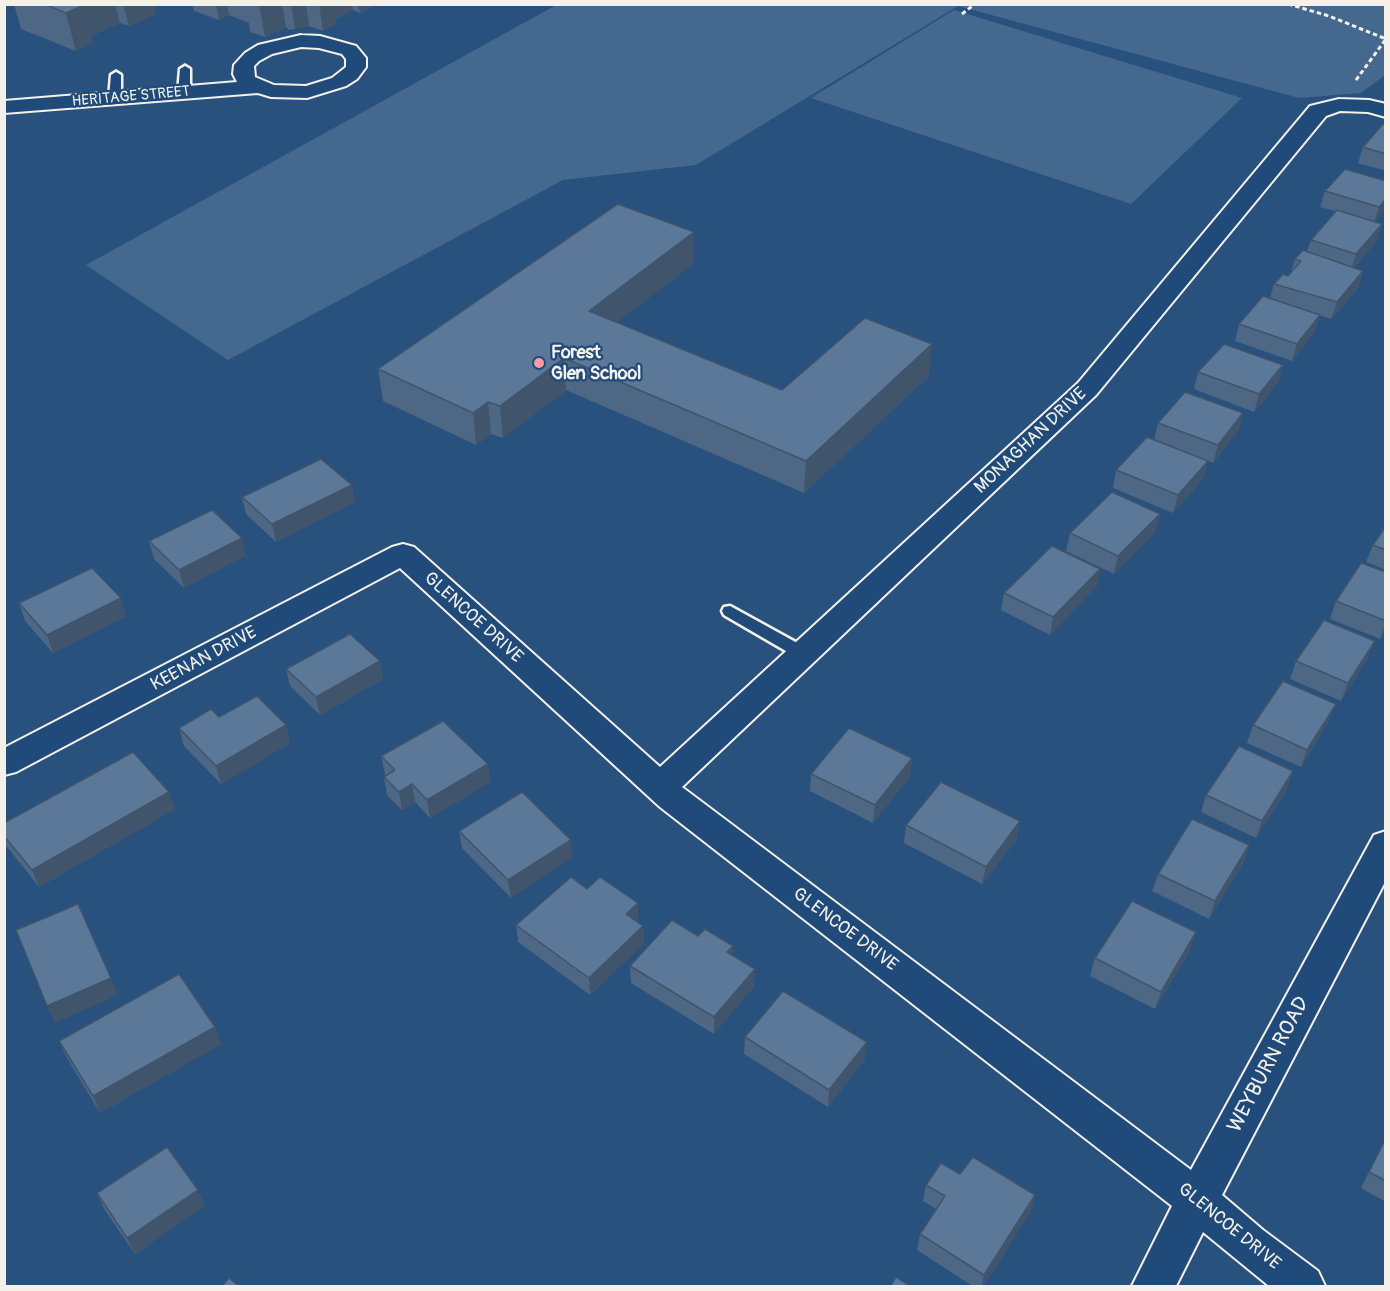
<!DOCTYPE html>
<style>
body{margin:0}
#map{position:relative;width:1390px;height:1291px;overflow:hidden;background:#28517e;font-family:Pangolin,sans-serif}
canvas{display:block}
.frame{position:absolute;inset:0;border:6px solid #f4f1e8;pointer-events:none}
</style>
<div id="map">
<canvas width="1390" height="1291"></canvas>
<div class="frame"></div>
</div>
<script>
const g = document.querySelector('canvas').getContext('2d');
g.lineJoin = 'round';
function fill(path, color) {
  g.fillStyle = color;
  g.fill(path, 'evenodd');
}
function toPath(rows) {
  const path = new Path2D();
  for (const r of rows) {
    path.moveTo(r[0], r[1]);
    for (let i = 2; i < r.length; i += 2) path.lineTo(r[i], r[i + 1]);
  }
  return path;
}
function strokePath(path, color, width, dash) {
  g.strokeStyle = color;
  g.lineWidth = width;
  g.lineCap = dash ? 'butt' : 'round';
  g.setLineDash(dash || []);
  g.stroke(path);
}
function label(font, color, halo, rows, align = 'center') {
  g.font = font + ' Pangolin,sans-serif';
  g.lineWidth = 4.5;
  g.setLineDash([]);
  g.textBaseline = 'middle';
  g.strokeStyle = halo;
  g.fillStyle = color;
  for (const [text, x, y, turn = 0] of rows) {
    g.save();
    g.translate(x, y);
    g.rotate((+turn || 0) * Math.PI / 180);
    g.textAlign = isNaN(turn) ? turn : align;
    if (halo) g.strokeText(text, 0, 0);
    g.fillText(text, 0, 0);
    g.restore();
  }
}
const green = toPath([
 [558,4,1385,5,1385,75,1361,93,1299,98,958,6,696,165,563,180,228,360,86,265],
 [954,10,1242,98,1131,204,811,98]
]);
const path = toPath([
 [1288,4,1329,16,1386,39],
 [962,14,975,4],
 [1356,80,1386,39]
]);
const service = toPath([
 [185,66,190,69,190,93,184,96,178,93,180,69,185,66],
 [116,72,121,75,121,98,115,101,109,98,111,75,116,72],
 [730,606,810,650,812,654,810,658,798,658,724,615,722,611,724,607,730,606]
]);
const minor = toPath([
 [301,35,320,36,356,46,366,58,366,67,357,79,346,86,307,98,271,97,258,93,4,113,4,101,237,82,233,74,234,65,245,53,258,45,301,35],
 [301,47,319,48,342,54,346,59,346,67,332,78,306,86,274,85,255,77,254,66,259,61,272,54,301,47],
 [1339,99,1369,100,1386,104,1386,117,1368,112,1340,111,1326,116,1096,395,682,787,1191,1170,1374,835,1386,831,1386,880,1222,1195,1263,1230,1318,1271,1325,1286,1269,1286,1203,1232,1176,1286,1132,1286,1172,1206,660,807,400,568,16,772,4,775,4,748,392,547,403,544,414,547,660,767,1078,383,1310,106,1339,99]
]);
const wall = toPath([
 [14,4,161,4,154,7,156,14,129,26,120,23,91,36,93,43,76,51,21,29],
 [192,4,376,4,360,13,353,10,336,19,336,24,323,31,309,26,295,29,289,30,286,27,265,37,250,32,249,23,229,15,219,20,194,11],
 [1386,125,1386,171,1358,163,1363,147],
 [1386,181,1386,209,1375,222,1382,224,1377,240,1354,268,1363,271,1358,288,1331,319,1319,315,1315,331,1292,361,1235,341,1239,324,1270,298,1274,284,1288,276,1291,273,1295,259,1307,251,1311,240,1335,211,1320,207,1325,191],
 [694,232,694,263,617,322,782,390,929,376,804,493,566,390,503,438,491,434,476,445,383,401,378,369],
 [1283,365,1278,382,1254,412,1194,389,1198,372],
 [1158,423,1239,430,1213,463,1173,448,1208,461,1203,479,1173,513,1113,488,1116,470,1154,440],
 [352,485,355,502,276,542,246,514,242,497],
 [1160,514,1155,532,1114,574,1066,551,1070,533],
 [1386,526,1386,570,1366,562,1373,545],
 [149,541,246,555,184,588,154,559],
 [1100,569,1097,586,1050,635,1001,610,1004,593],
 [1386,572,1386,629,1380,639,1330,619,1336,601],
 [19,603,126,616,53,653,25,621],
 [1368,658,1341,701,1290,679,1296,661],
 [380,661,383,679,320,715,290,686,286,669],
 [219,717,286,725,290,743,221,784,184,746,179,728],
 [1329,721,1301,767,1247,743,1253,725],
 [381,756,488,764,490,782,430,818,415,802,402,810,387,795,384,777,386,776,385,774],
 [912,758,910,776,873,823,810,791,811,774],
 [1287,789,1256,838,1201,812,1206,795],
 [175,809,39,887,4,843,4,823],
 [906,825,1017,839,982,884,904,843],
 [459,831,573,857,511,898,462,848],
 [1249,845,1243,863,1209,919,1152,891,1158,874],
 [587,889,638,903,638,920,636,922,643,926,644,944,590,995,518,942,516,925],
 [1190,950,1155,1009,1090,976,1095,958],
 [733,955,754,986,714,1034,631,983,630,966],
 [745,1037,865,1059,828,1107,744,1054],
 [59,1041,221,1044,100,1113,67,1058],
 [1386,1137,1386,1202,1361,1188],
 [960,1174,1031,1211,983,1287,974,1287,917,1250,920,1234,936,1209,923,1201,926,1185],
 [97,1193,205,1206,135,1254,104,1209]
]);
const shadedWall = toPath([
 [74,4,115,4,120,23,91,36,93,43,76,51,66,13],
 [123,4,161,4,154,7,156,14,129,26],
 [216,4,227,4,229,15,219,20],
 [259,4,282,4,286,27,265,37],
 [291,4,306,4,309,26,295,29],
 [319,4,352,4,353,10,336,19,336,24,323,31],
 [358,4,376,4,360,13],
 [1386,199,1386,209,1374,223,1379,207],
 [1382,224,1377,240,1351,271,1356,254],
 [694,232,694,263,591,342,589,311],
 [1363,271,1358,288,1331,319,1337,302],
 [1320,315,1315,331,1292,361,1297,344],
 [932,344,929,376,804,493,806,461],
 [564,358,566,390,503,438,500,406],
 [1283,365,1278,382,1254,412,1259,394],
 [488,402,491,434,476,445,473,413],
 [1243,413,1239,430,1213,463,1218,445],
 [1208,461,1203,479,1173,513,1178,495],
 [352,485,355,502,276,542,272,524],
 [1160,514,1155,532,1114,574,1118,556],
 [242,538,246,555,184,588,179,570],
 [1100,569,1097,586,1050,635,1053,617],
 [121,598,126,616,53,653,47,635],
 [1386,623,1386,629,1380,639],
 [1375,641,1368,658,1341,701,1348,683],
 [380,661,383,679,320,715,316,697],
 [1336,704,1329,721,1301,767,1307,750],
 [286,725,290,743,221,784,216,766],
 [912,758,910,776,873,823,875,805],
 [488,764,490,782,430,818,427,800],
 [1293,771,1287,789,1256,838,1262,821],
 [412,784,415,802,402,810,399,792],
 [169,792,175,809,39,887,32,870],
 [1020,821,1017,839,982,884,986,867],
 [571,840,573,857,511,898,508,880],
 [1249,845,1243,863,1209,919,1215,901],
 [638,903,638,920,626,932,626,914],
 [643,926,644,944,590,995,589,978],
 [1196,932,1190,950,1155,1009,1161,992],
 [733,946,732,963,727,952],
 [755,969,754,986,714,1034,714,1017],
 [111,978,118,995,55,1023,47,1006],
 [215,1027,221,1044,100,1113,93,1096],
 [867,1042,865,1059,828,1107,829,1090],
 [198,1190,205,1206,135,1254,127,1238],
 [1035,1195,1031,1211,983,1287,981,1287,984,1275]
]);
const building = toPath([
 [44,4,82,4,84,5,66,13,44,4],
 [1383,124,1386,125,1386,154,1363,147,1383,124],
 [1345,169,1386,181,1386,199,1379,207,1325,191,1345,169],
 [618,204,694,232,589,311,782,390,865,318,932,344,806,461,564,358,500,406,488,402,473,413,378,369,618,204],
 [1337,210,1382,224,1356,254,1311,240,1337,210],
 [1303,250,1363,271,1337,302,1274,284,1283,274,1288,276,1301,261,1295,259,1303,250],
 [1263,296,1320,315,1297,344,1239,324,1263,296],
 [1224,344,1283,365,1259,394,1198,372,1224,344],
 [1185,392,1243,413,1218,445,1158,423,1185,392],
 [1147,437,1208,461,1178,495,1116,470,1147,437],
 [321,459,352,485,272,524,242,497,321,459],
 [1112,492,1160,514,1118,556,1070,533,1112,492],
 [212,510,242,538,179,570,149,541,212,510],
 [1386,526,1386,550,1373,545,1386,526],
 [1052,546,1100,569,1053,617,1004,593,1052,546],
 [1361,563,1386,572,1386,621,1336,601,1361,563],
 [92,568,121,598,47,635,19,603,92,568],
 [1324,620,1375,641,1348,683,1296,661,1324,620],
 [350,634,380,661,316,697,286,669,350,634],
 [1283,681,1336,704,1307,750,1253,725,1283,681],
 [257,696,286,725,216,766,179,728,211,709,219,717,257,696],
 [443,721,488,764,427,800,412,784,399,792,384,777,395,770,381,756,443,721],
 [849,728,912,758,875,805,811,774,849,728],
 [1239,746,1293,771,1262,821,1206,795,1239,746],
 [133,752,169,792,32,870,4,836,4,823,133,752],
 [941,782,1020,821,986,867,906,825,941,782],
 [522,792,571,840,508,880,459,831,522,792],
 [1192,819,1249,845,1215,901,1158,874,1192,819],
 [571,877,587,889,600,877,638,903,626,914,643,926,589,978,516,925,571,877],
 [1132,901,1196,932,1161,992,1095,958,1132,901],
 [78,904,111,978,47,1006,16,930,78,904],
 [672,920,698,936,705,929,733,946,727,952,755,969,714,1017,630,966,672,920],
 [179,974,215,1027,93,1096,59,1041,179,974],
 [783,991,867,1042,829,1090,745,1037,783,991],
 [1386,1138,1386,1181,1369,1172,1386,1138],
 [167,1147,198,1190,127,1238,97,1193,167,1147],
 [973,1157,1035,1195,984,1275,920,1234,945,1196,926,1185,941,1163,960,1174,973,1157],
 [896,1277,911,1287,890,1287,896,1277],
 [229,1278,240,1287,221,1287,229,1278]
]);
const markers = [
 [539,363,6,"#ff9aa2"]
];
const farStreetnames = [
 ["HERITAGE STREET",131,97,-5]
];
const poiNames = [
 ["Forest",551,353],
 ["Glen School",551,374]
];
const streetNames = [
 ["MONAGHAN DRIVE",1031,441,-43],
 ["GLENCOE DRIVE",473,618,42],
 ["KEENAN DRIVE",204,659,-28],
 ["GLENCOE DRIVE",845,930,37],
 ["GLENCOE DRIVE",1229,1227,39]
];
const nearStreetnames = [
 ["WEYBURN ROAD",1269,1065,-62]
];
fill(green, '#45688e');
strokePath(service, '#f4f1e8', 5);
strokePath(minor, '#f4f1e8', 4);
strokePath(path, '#f4f1e8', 3, [4.5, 3]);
fill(service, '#1f4a7a');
fill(minor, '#1f4a7a');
fill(wall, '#4e6784');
fill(shadedWall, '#40546b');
fill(building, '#5b7899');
strokePath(building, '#40546b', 1.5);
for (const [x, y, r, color] of markers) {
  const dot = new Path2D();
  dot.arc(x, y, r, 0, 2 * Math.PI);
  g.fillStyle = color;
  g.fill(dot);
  strokePath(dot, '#1f4a7a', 2);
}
label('15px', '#f4f1e8', '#1f4a7a', farStreetnames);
label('bold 18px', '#f4f1e8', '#1f4a7a', poiNames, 'left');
label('18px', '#f4f1e8', '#1f4a7a', streetNames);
label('21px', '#f4f1e8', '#1f4a7a', nearStreetnames);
</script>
